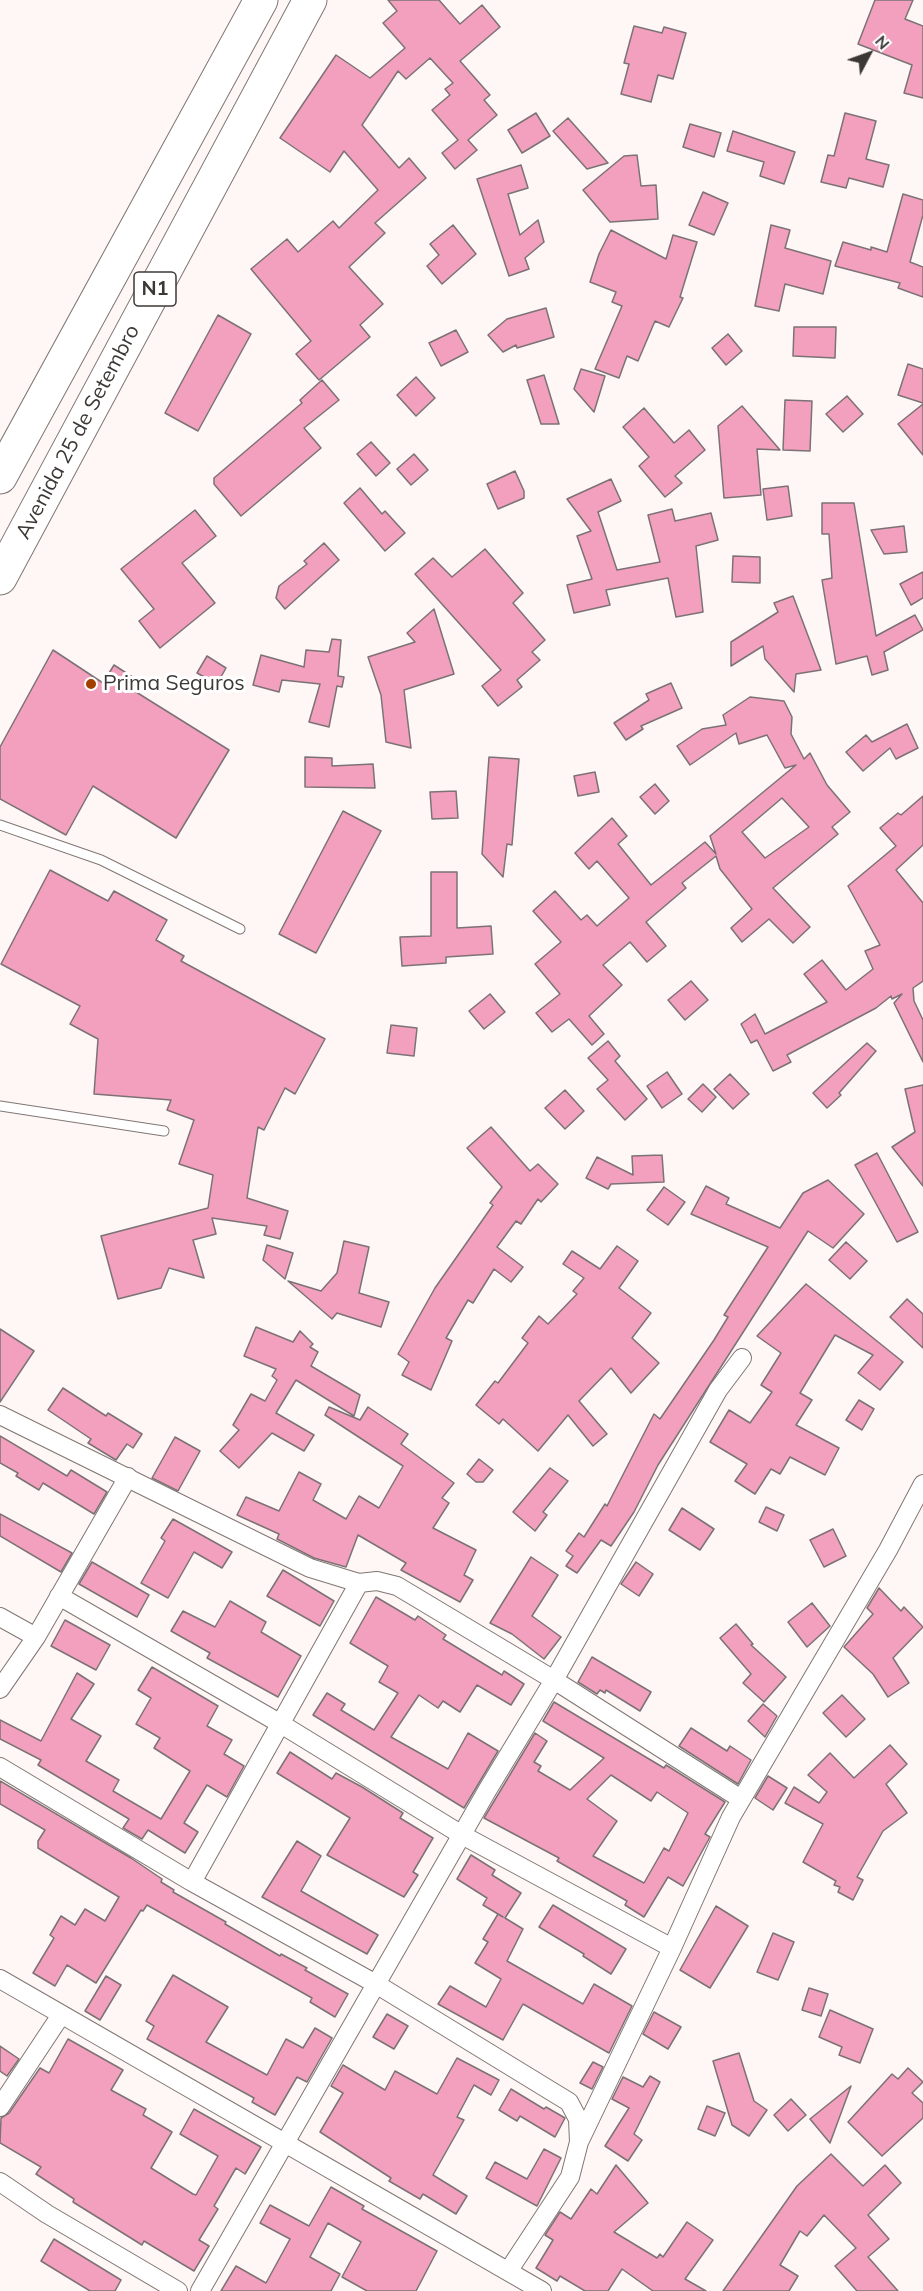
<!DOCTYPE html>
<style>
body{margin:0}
#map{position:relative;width:923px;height:2291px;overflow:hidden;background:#fef7f5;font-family:Mulish,sans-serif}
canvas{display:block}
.north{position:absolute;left:839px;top:24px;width:60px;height:60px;-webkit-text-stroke:4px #fff;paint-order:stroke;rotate:49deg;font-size:16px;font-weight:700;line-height:24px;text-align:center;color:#3c3836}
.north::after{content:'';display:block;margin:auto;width:21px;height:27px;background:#3c3836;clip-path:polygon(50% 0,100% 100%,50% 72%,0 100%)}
</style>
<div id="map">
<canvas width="923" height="2291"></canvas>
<div class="north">N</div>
</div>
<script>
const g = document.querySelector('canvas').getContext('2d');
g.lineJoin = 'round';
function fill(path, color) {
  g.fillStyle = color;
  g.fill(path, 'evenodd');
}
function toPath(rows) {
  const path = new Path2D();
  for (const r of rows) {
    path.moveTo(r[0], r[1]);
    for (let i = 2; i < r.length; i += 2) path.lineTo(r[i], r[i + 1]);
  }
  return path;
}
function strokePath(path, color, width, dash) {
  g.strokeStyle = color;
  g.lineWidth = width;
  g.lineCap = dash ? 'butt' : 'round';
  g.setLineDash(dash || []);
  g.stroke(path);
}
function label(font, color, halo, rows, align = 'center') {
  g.font = font + ' Mulish,sans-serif';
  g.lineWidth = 6;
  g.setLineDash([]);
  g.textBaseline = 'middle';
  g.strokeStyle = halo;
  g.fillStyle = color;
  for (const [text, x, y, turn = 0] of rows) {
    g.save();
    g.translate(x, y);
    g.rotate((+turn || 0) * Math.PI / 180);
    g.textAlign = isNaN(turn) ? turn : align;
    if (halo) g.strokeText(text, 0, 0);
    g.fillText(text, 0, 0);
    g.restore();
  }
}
const building = toPath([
 [388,0,439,0,460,24,482,5,500,27,460,61,490,95,484,100,497,115,468,140,477,150,455,169,442,153,458,140,432,110,450,95,445,89,453,83,430,58,406,79,398,71,362,125,399,168,409,158,426,178,375,223,385,233,349,267,383,304,360,325,370,337,319,380,296,354,311,341,251,269,287,239,298,252,333,221,339,228,378,190,344,151,330,172,280,138,336,55,370,78,405,48,383,23,397,11,388,0],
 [875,0,913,0,905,19,923,26,923,98,904,93,912,65,858,44,875,0],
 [634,26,662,33,664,27,686,33,673,79,658,75,651,102,621,94,629,64,624,63,634,26],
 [536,113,550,136,522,153,508,130,536,113],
 [845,113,876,121,866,159,889,165,883,187,849,178,846,188,821,182,828,155,834,156,845,113],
 [568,118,608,163,587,169,553,131,568,118],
 [690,124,721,133,714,157,683,147,690,124],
 [733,131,795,152,784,184,760,176,764,162,727,151,733,131],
 [637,155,641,186,656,185,658,219,610,222,583,190,624,156,637,155],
 [521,165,528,188,508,194,520,235,538,220,544,242,525,258,529,269,509,276,477,179,521,165],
 [703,192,728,203,714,235,689,225,703,192],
 [903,194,923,200,923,215,910,262,923,267,923,297,898,288,900,283,835,266,843,242,871,250,871,247,887,252,903,194],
 [453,225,476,254,442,284,427,266,439,255,430,244,453,225],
 [771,225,790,230,785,248,831,261,823,294,785,284,779,311,755,306,771,225],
 [611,230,666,259,673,235,697,242,680,297,683,298,669,327,655,321,638,361,627,356,619,378,595,369,622,306,612,302,616,292,590,282,599,254,611,230],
 [546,308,554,337,517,348,516,345,503,352,488,335,507,319,546,308],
 [218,315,251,334,198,431,165,413,218,315],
 [794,327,836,327,835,358,793,356,794,327],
 [456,330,468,352,441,366,429,343,456,330],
 [728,334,742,351,726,365,712,348,728,334],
 [908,364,923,369,923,403,898,395,908,364],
 [581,369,605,376,594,412,574,389,581,369],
 [544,375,559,424,541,424,527,380,544,375],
 [416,377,435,398,416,416,397,395,416,377],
 [322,380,339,400,304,428,321,448,241,516,214,484,214,478,302,403,300,400,322,380],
 [847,396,863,414,843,432,826,414,847,396],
 [785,400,812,401,810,451,783,450,785,400],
 [923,404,923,455,898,424,923,404],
 [742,406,780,450,757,449,761,495,724,498,718,426,742,406],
 [644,408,674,443,689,430,705,450,675,476,682,483,665,497,639,466,649,457,623,427,644,408],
 [371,442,390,463,376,476,357,454,371,442],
 [414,454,428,470,411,485,397,469,414,454],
 [515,471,524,491,524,498,498,509,487,484,515,471],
 [611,479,621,501,598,512,617,570,660,562,648,515,672,509,675,521,711,513,718,540,696,546,703,612,676,617,668,578,606,590,610,605,574,613,567,585,592,579,577,536,591,531,567,499,611,479],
 [788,486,792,516,767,520,763,489,788,486],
 [360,488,382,514,385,511,405,533,385,551,344,503,360,488],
 [822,503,854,503,876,636,915,615,923,630,884,652,888,670,872,675,867,656,836,664,822,580,832,578,829,534,822,534,822,503],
 [195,510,216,536,182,563,215,603,160,648,139,621,154,609,121,569,195,510],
 [904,526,907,552,884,554,871,530,904,526],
 [324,543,339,560,285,609,276,598,279,586,307,564,304,561,324,543],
 [485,549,523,593,513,603,545,640,532,652,540,660,517,680,522,687,498,706,482,686,501,670,415,574,433,558,452,577,485,549],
 [733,556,760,557,760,583,732,582,733,556],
 [923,572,923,598,911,605,900,584,923,572],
 [793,596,821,670,796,674,794,692,765,659,763,646,731,666,731,642,778,612,774,603,793,596],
 [434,609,454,674,404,690,411,748,386,742,381,695,368,657,415,642,407,633,434,609],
 [332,639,341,640,338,676,344,677,342,687,337,686,329,727,309,722,320,684,282,680,279,692,253,685,261,655,304,667,306,650,329,652,332,639],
 [53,650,103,683,114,665,134,678,128,687,229,750,176,838,93,786,66,835,0,799,0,747,53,650],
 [207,656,226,668,217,684,197,673,207,656],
 [671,683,682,708,641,726,643,729,626,740,614,723,649,700,646,694,671,683],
 [750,697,784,701,792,717,791,734,804,759,810,753,827,785,850,812,832,827,838,834,773,888,810,927,793,943,769,919,742,942,731,928,752,909,720,869,716,856,682,883,686,888,646,922,666,946,647,962,630,942,603,965,622,985,589,1016,604,1034,592,1045,569,1019,552,1032,536,1013,560,994,535,964,561,942,533,911,555,891,581,920,587,915,597,926,629,898,597,861,589,869,575,853,612,818,627,836,618,844,651,885,705,842,716,854,710,836,796,765,785,768,767,735,739,744,736,733,690,765,677,746,702,729,726,725,723,715,750,697],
 [782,798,809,827,765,858,742,832,782,798],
 [907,724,918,748,896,759,890,748,863,771,846,752,866,735,872,742,907,724],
 [305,757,332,758,332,766,373,764,375,788,305,787,305,757],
 [489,757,519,759,512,845,507,844,503,877,482,854,489,757],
 [595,772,599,792,578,796,574,776,595,772],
 [655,784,669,801,655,814,640,797,655,784],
 [456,791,458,818,432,819,430,792,456,791],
 [923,796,923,845,896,870,923,903,923,981,913,988,914,1001,923,1020,923,1062,894,1003,902,994,892,999,891,996,876,1008,787,1055,791,1062,773,1071,757,1040,751,1043,741,1024,755,1014,765,1034,827,1002,804,974,822,960,846,990,873,969,865,951,880,945,848,886,896,846,880,828,898,813,901,815,923,796],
 [343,811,381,831,316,953,279,934,343,811],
 [50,870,108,901,114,891,167,920,156,940,184,956,181,961,325,1039,295,1094,285,1088,264,1130,258,1127,247,1198,288,1211,280,1239,264,1235,267,1226,212,1218,216,1234,193,1240,204,1278,169,1268,161,1288,118,1299,101,1236,208,1208,213,1175,179,1164,194,1120,167,1110,171,1100,94,1094,98,1039,70,1024,80,1006,1,964,50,870],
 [431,872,457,872,457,928,491,926,493,954,446,957,446,963,402,966,400,937,431,936,431,872],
 [691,981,708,1000,685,1020,668,1000,691,981],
 [490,994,505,1012,484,1029,469,1011,490,994],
 [391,1025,417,1028,414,1056,387,1053,391,1025],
 [608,1041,620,1056,615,1061,647,1099,625,1120,597,1089,608,1080,588,1058,608,1041],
 [867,1043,876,1051,839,1093,841,1095,827,1108,813,1093,867,1043],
 [667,1072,682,1094,662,1108,647,1086,667,1072],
 [730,1074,749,1094,733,1109,714,1089,730,1074],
 [703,1084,716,1097,702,1112,688,1099,703,1084],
 [923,1085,923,1186,892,1147,915,1132,905,1089,923,1085],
 [565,1090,584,1111,565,1129,545,1108,565,1090],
 [491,1127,530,1171,538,1164,558,1184,541,1202,538,1199,521,1224,516,1221,497,1247,523,1267,511,1282,494,1269,473,1303,468,1300,446,1338,452,1341,431,1390,402,1375,409,1362,398,1354,435,1288,493,1205,490,1203,502,1187,467,1148,491,1127],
 [877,1153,918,1232,897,1242,855,1165,877,1153],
 [662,1155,664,1182,611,1184,608,1189,586,1178,597,1157,633,1175,632,1156,662,1155],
 [828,1180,864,1214,833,1248,808,1231,658,1465,634,1512,611,1546,601,1540,577,1573,566,1566,573,1556,566,1551,579,1533,584,1537,605,1504,607,1506,654,1414,660,1419,714,1340,728,1317,724,1315,768,1247,691,1214,706,1186,729,1198,726,1204,780,1228,803,1193,828,1180],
 [664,1187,685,1202,668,1225,647,1210,664,1187],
 [344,1241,369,1247,359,1293,389,1302,381,1327,337,1313,332,1319,288,1281,321,1291,337,1273,344,1241],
 [846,1242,867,1261,850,1279,829,1260,846,1242],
 [267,1245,293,1253,285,1279,263,1260,267,1245],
 [617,1246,638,1261,619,1288,651,1313,632,1338,659,1363,631,1393,611,1368,579,1401,607,1434,593,1446,568,1415,538,1451,503,1419,499,1424,476,1405,495,1381,498,1383,528,1343,522,1338,539,1316,548,1324,577,1294,573,1291,584,1278,563,1264,572,1251,600,1269,617,1246],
 [806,1284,903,1362,880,1390,858,1373,873,1355,835,1335,800,1393,812,1400,796,1425,839,1448,825,1475,790,1457,780,1474,771,1469,755,1494,735,1481,747,1464,710,1442,729,1410,750,1423,772,1392,761,1385,781,1353,757,1336,806,1284],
 [907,1299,923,1314,923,1348,890,1317,907,1299],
 [256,1327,293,1342,300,1331,313,1344,310,1347,318,1352,311,1366,360,1395,354,1416,296,1380,276,1413,314,1435,304,1451,272,1433,239,1468,220,1451,239,1430,233,1425,251,1394,265,1401,277,1380,272,1376,276,1369,244,1356,256,1327],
 [0,1329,34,1351,0,1402,0,1329],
 [63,1388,106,1416,108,1413,142,1434,133,1448,127,1444,116,1460,88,1443,91,1439,48,1410,63,1388],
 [859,1400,874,1409,862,1430,846,1420,859,1400],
 [329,1407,360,1420,368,1407,408,1434,401,1444,454,1483,442,1498,449,1503,433,1528,476,1550,464,1575,473,1580,460,1602,401,1570,406,1563,358,1535,346,1567,314,1558,277,1539,279,1534,237,1515,246,1497,279,1511,299,1472,321,1484,313,1500,346,1519,359,1496,379,1508,403,1466,325,1415,329,1407],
 [0,1436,67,1476,71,1470,107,1492,94,1514,43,1483,39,1490,16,1476,18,1473,0,1463,0,1436],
 [175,1437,200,1451,178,1491,152,1478,175,1437],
 [479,1459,493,1470,483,1482,476,1482,467,1474,479,1459],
 [550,1468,568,1481,543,1512,547,1515,535,1531,513,1512,550,1468],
 [766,1507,784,1515,777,1531,759,1522,766,1507],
 [682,1508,714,1529,700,1550,669,1530,682,1508],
 [0,1514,72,1553,61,1572,0,1536,0,1514],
 [173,1519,232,1552,222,1568,194,1552,168,1598,141,1583,165,1541,161,1538,173,1519],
 [833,1529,846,1556,824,1567,810,1540,833,1529],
 [531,1557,558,1575,532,1616,561,1637,544,1659,512,1634,490,1623,531,1557],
 [92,1562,149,1595,137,1617,79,1584,92,1562],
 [636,1562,653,1574,639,1596,621,1584,636,1562],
 [283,1570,334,1601,320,1626,267,1596,283,1570],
 [879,1588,901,1611,904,1607,923,1627,893,1658,909,1683,888,1697,873,1674,844,1647,873,1614,867,1608,879,1588],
 [376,1597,415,1620,418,1616,446,1635,443,1639,502,1675,504,1671,524,1684,511,1705,477,1685,460,1712,443,1701,438,1708,419,1695,391,1737,448,1769,468,1733,498,1751,464,1808,313,1715,327,1693,345,1704,341,1710,374,1730,398,1693,379,1682,388,1666,350,1643,376,1597],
 [230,1601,266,1622,261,1632,301,1656,278,1697,207,1658,210,1653,171,1631,183,1611,215,1627,230,1601],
 [812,1603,830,1626,807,1647,788,1622,812,1603],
 [65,1620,110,1645,96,1670,51,1646,65,1620],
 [736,1624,753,1644,751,1645,786,1677,764,1702,743,1683,751,1674,720,1638,736,1624],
 [592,1657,651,1692,640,1711,606,1690,605,1693,600,1690,597,1694,578,1682,592,1657],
 [152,1667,218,1706,207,1726,232,1740,224,1754,244,1766,227,1797,207,1785,184,1823,198,1832,185,1853,148,1830,142,1839,123,1828,129,1819,38,1765,41,1760,0,1739,0,1720,41,1741,77,1673,94,1684,71,1719,101,1736,86,1761,119,1780,113,1791,161,1819,190,1771,154,1748,160,1738,136,1724,151,1698,138,1690,152,1667],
 [842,1695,865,1719,846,1737,823,1713,842,1695],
 [554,1702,664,1768,666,1765,725,1802,705,1834,710,1837,683,1886,668,1877,644,1917,625,1905,627,1901,557,1861,559,1858,484,1818,535,1733,547,1741,534,1762,541,1766,538,1771,570,1790,604,1758,543,1721,554,1702],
 [611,1775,651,1801,657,1792,688,1813,669,1851,664,1848,644,1883,593,1856,617,1821,587,1799,611,1775],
 [763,1704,777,1716,765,1737,748,1721,763,1704],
 [691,1728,727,1751,730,1746,751,1760,738,1784,679,1746,691,1728],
 [890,1745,907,1764,886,1784,907,1813,883,1831,857,1877,863,1880,853,1900,838,1892,840,1887,834,1885,836,1881,803,1862,823,1824,785,1803,794,1787,819,1803,827,1792,808,1775,830,1753,854,1778,890,1745],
 [290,1752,332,1779,336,1773,362,1787,403,1813,400,1818,433,1838,413,1872,418,1875,404,1897,327,1855,350,1818,277,1773,290,1752],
 [768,1776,787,1788,773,1810,755,1798,768,1776],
 [0,1781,131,1858,162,1879,161,1882,174,1890,173,1892,226,1922,225,1924,280,1956,281,1954,307,1968,305,1970,348,1994,335,2017,310,2002,312,1998,147,1905,143,1911,141,1910,96,1983,67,1965,55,1986,33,1973,54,1938,50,1935,61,1916,75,1925,85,1909,105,1921,119,1897,38,1848,38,1841,45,1830,0,1804,0,1781],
 [297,1841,321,1856,301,1891,378,1935,367,1954,262,1897,297,1841],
 [471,1855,495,1870,492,1875,521,1893,505,1918,523,1929,507,1961,583,2004,594,1984,632,2006,609,2053,523,2004,503,2040,438,2004,450,1986,486,2007,501,1979,475,1963,488,1942,483,1939,498,1914,503,1917,483,1905,487,1898,457,1879,471,1855],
 [553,1905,626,1949,611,1974,583,1956,584,1954,539,1927,553,1905],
 [716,1906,748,1926,710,1988,680,1970,716,1906],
 [773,1933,794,1942,778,1980,757,1972,773,1933],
 [173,1975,228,2007,206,2042,267,2075,286,2039,303,2048,315,2028,332,2038,307,2082,297,2077,275,2115,252,2102,254,2098,147,2039,154,2026,146,2021,173,1975],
 [106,1976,121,1985,100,2020,85,2011,106,1976],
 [809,1988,828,1994,821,2016,802,2010,809,1988],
 [830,2010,873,2029,860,2063,839,2055,842,2047,819,2037,830,2010],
 [654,2012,681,2027,668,2049,643,2034,654,2012],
 [387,2014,408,2026,394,2049,373,2037,387,2014],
 [68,2039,123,2070,111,2090,146,2109,143,2115,172,2132,151,2168,193,2194,196,2195,218,2156,180,2134,194,2109,261,2147,245,2174,236,2168,214,2206,218,2209,199,2240,209,2246,194,2271,144,2241,142,2245,73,2202,74,2199,36,2174,41,2167,0,2143,1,2118,9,2113,40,2068,49,2073,68,2039],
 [0,2046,19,2059,7,2076,0,2071,0,2046],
 [739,2053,754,2101,767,2110,749,2136,732,2125,713,2061,739,2053],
 [457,2058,499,2080,491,2095,474,2085,457,2117,464,2120,433,2175,467,2196,456,2214,423,2194,420,2199,389,2181,391,2178,320,2132,343,2093,331,2086,343,2065,385,2090,395,2071,437,2094,457,2058],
 [593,2062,603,2067,592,2089,580,2083,593,2062],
 [908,2068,923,2082,912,2093,923,2103,923,2118,882,2156,848,2122,892,2074,898,2079,908,2068],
 [650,2076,660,2082,634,2134,642,2140,628,2161,605,2146,629,2108,612,2099,623,2077,643,2087,650,2076],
 [851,2086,830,2143,810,2119,851,2086],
 [511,2089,544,2109,546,2107,565,2118,555,2137,520,2116,517,2121,499,2110,511,2089],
 [791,2099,806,2115,788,2131,774,2115,791,2099],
 [707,2106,725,2113,715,2136,698,2129,707,2106],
 [544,2149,561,2158,537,2206,486,2178,495,2162,527,2179,544,2149],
 [831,2154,863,2186,885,2165,901,2183,868,2215,889,2239,868,2257,898,2291,857,2291,835,2266,856,2248,824,2215,807,2236,800,2231,780,2265,798,2276,789,2291,723,2291,797,2186,831,2154],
 [616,2165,648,2203,614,2232,657,2258,660,2254,663,2257,687,2222,713,2240,685,2279,706,2291,653,2291,622,2269,608,2291,585,2291,560,2276,557,2281,536,2268,553,2240,545,2235,560,2212,571,2219,591,2189,597,2194,616,2165],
 [331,2187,364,2206,362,2209,437,2251,416,2291,367,2291,342,2277,361,2242,328,2223,310,2257,340,2274,331,2291,221,2291,236,2266,266,2283,290,2239,260,2223,270,2205,309,2226,331,2187],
 [54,2239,121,2280,115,2291,90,2291,41,2261,54,2239]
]);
const lane = toPath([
 [0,825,101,860,240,929],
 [0,1106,164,1131]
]);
const street = toPath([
 [0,1415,310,1568,359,1583,377,1581,397,1586,554,1680,741,1799],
 [59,1596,281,1724,462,1835,672,1948],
 [0,1617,36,1637],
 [0,1689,36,1637,128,1477],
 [0,1767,192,1882,376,1984,569,2102,578,2119,579,2142,570,2177,509,2270],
 [192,1882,359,1583],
 [0,1979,542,2291],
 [0,2107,61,2015],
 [580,2140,672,1948,731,1817,888,1550,923,1484],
 [0,2182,47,2214,178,2291],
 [200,2291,488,1789,554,1680,718,1390,742,1358]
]);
const highway = toPath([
 [0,477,261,0],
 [0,578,310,0]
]);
const markers = [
 [91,684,6,"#a13e00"]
];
const shields = [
 [155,289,42]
];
const shieldNames = [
 ["N1",155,289]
];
const streetNames = [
 ["Avenida 25 de Setembro",78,432,-62]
];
const poiNames = [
 ["Prima Seguros",103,684]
];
fill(building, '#f3a0bf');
strokePath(building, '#7c7275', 1.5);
strokePath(lane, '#807773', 11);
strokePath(street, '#807773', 20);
strokePath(highway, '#807773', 35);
strokePath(lane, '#fff', 9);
strokePath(street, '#fff', 18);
strokePath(highway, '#fff', 33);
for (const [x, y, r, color] of markers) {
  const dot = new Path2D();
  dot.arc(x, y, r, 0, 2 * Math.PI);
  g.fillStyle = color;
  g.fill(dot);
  strokePath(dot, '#fff', 2);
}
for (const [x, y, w] of shields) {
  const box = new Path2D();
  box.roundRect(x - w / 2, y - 17, w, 34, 4.5);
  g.fillStyle = '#fff';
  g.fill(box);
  strokePath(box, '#3c3836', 1.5);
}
label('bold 20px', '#3c3836', null, shieldNames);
label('21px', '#3c3836', '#fff', streetNames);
label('21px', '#3c3836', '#fff', poiNames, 'left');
</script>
